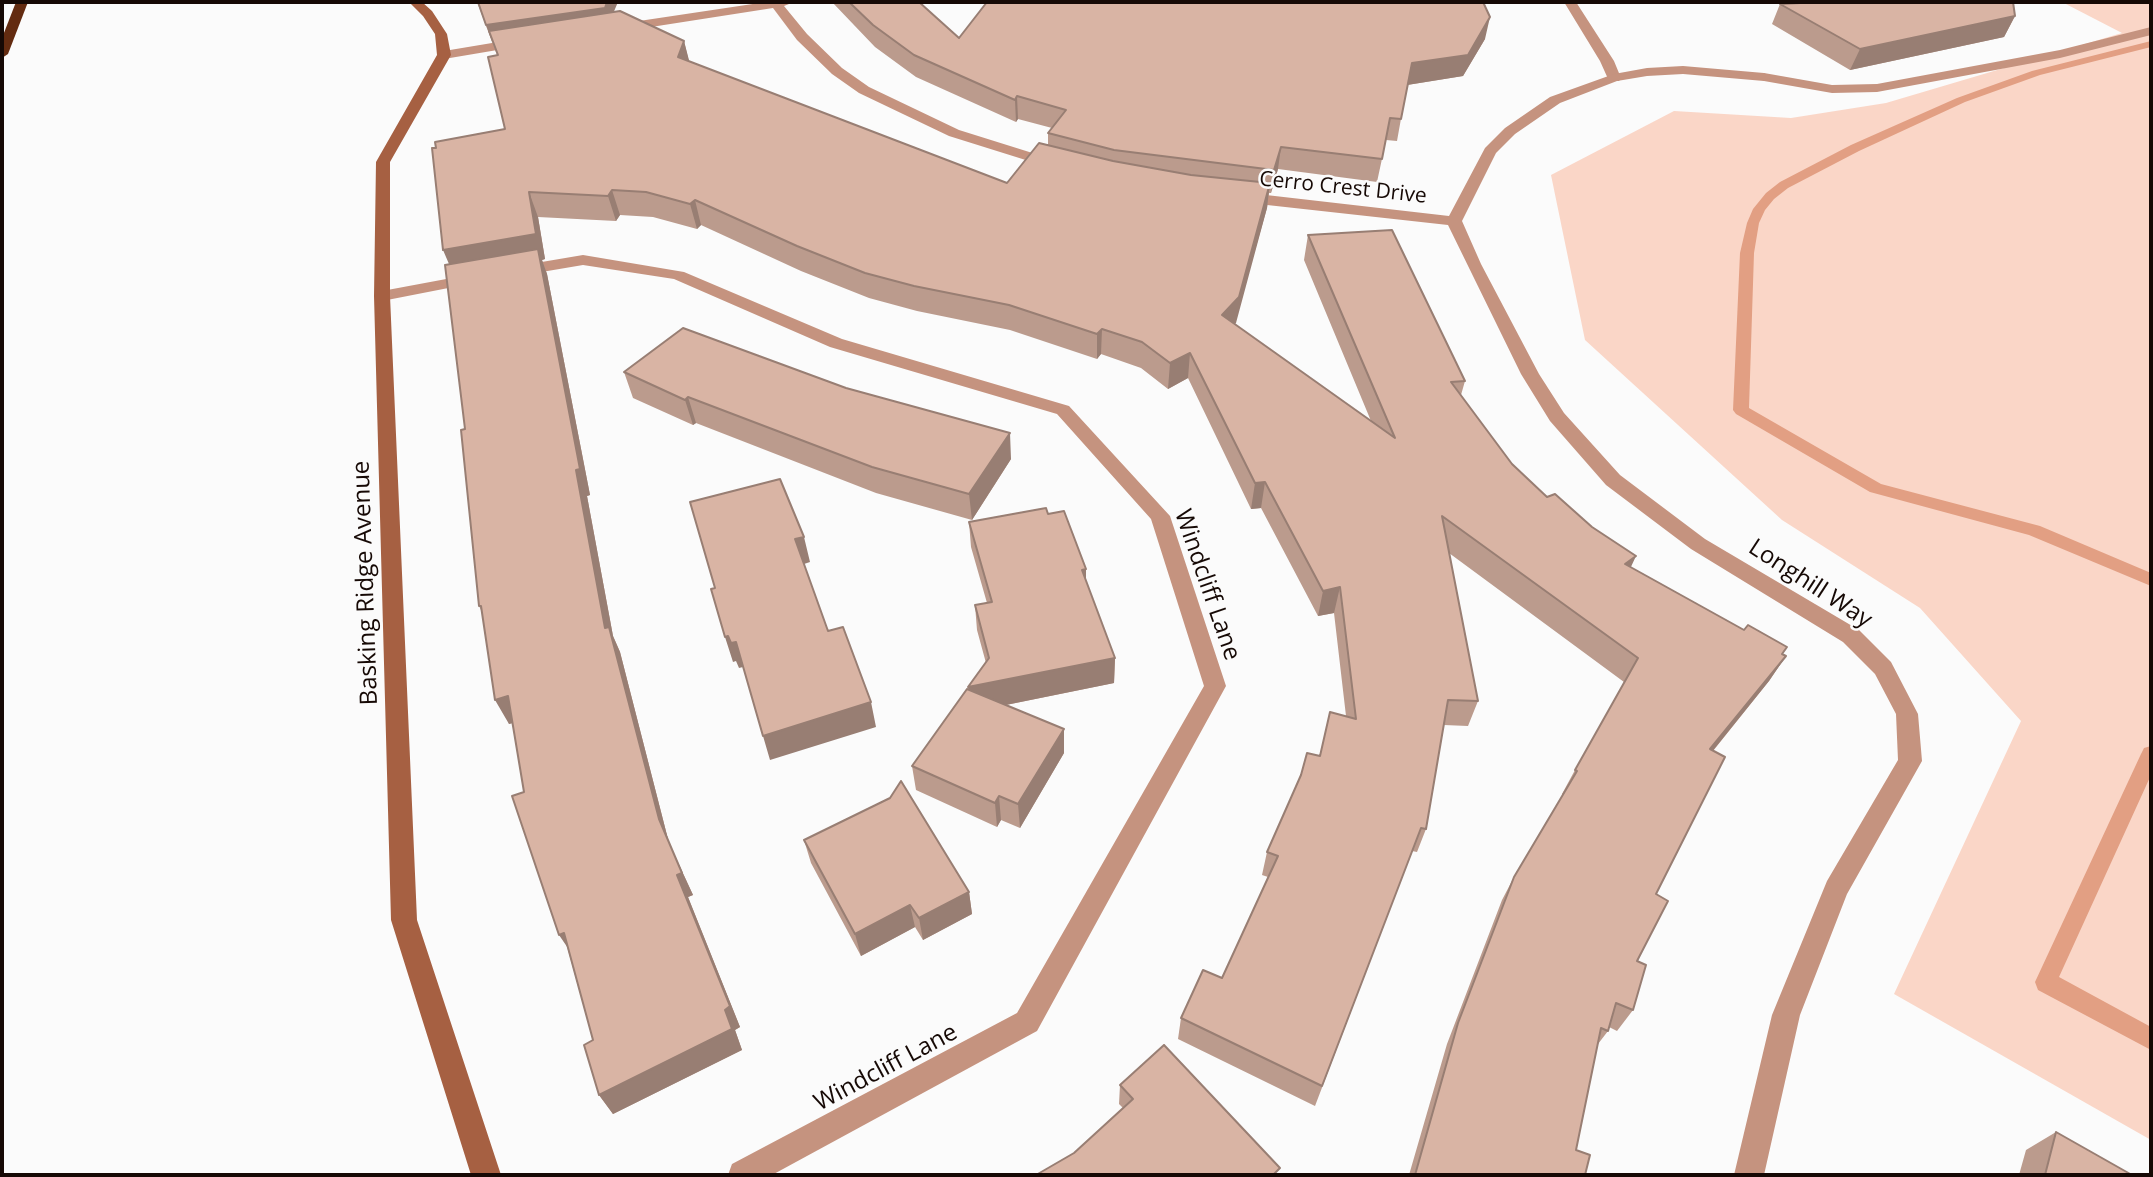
<!DOCTYPE html>
<style>
body{margin:0}
#map{position:relative;width:2153px;height:1177px;overflow:hidden;background:#fbfbfb;font-family:"Open Sans",sans-serif}
canvas{display:block}
.frame{position:absolute;inset:0;border:4px solid #160905;pointer-events:none}
</style>
<div id="map">
<canvas width="2153" height="1177"></canvas>
<div class="frame"></div>
</div>
<script>
const g = document.querySelector('canvas').getContext('2d');
g.lineJoin = 'round';
function fill(path, color) {
  g.fillStyle = color;
  g.fill(path, 'evenodd');
}
function toPath(rows) {
  const path = new Path2D();
  for (const r of rows) {
    path.moveTo(r[0], r[1]);
    for (let i = 2; i < r.length; i += 2) path.lineTo(r[i], r[i + 1]);
  }
  return path;
}
function strokePath(path, color, width, dash) {
  g.strokeStyle = color;
  g.lineWidth = width;
  g.lineCap = dash ? 'butt' : 'round';
  g.setLineDash(dash || []);
  g.stroke(path);
}
function label(font, color, halo, rows, align = 'center') {
  g.font = font + ' "Open Sans",sans-serif';
  g.lineWidth = 5;
  g.setLineDash([]);
  g.textBaseline = 'middle';
  g.strokeStyle = halo;
  g.fillStyle = color;
  for (const [text, x, y, turn = 0] of rows) {
    g.save();
    g.translate(x, y);
    g.rotate((+turn || 0) * Math.PI / 180);
    g.textAlign = isNaN(turn) ? turn : align;
    if (halo) g.strokeText(text, 0, 0);
    g.fillText(text, 0, 0);
    g.restore();
  }
}
const green = toPath([
 [2062,2,2151,2,2151,1140,1894,994,2021,721,1920,608,1782,520,1585,340,1551,175,1674,111,1791,118,1886,103,2122,33]
]);
const stream = toPath([
 [2151,41,2151,47,2040,75,1965,102,1859,151,1788,188,1774,199,1765,210,1759,223,1754,253,1749,408,1881,484,2040,526,2151,573,2151,586,2029,535,1870,492,1736,414,1733,410,1740,253,1747,223,1753,209,1766,193,1780,182,1851,145,1957,98,2032,71,2151,41],
 [2151,746,2151,775,2059,977,2151,1027,2151,1050,2038,990,2035,982,2141,754,2144,748,2151,746]
]);
const lane = toPath([
 [1564,2,1576,2,1614,61,1621,78,1619,81,1609,81,1600,61,1564,2],
 [2151,27,2151,35,2060,58,1877,92,1832,93,1764,81,1757,77,1764,73,1832,85,1877,84,2060,50,2151,27]
]);
const street = toPath([
 [766,2,794,2,784,6,807,34,842,68,869,87,959,130,1058,161,1060,164,1053,168,1048,167,949,136,859,93,832,74,797,40,773,8,619,32,613,28,619,24,766,2],
 [522,38,527,39,527,45,444,59,437,55,444,51,522,38],
 [1683,66,1764,73,1771,77,1764,81,1683,74,1647,76,1617,81,1560,103,1515,134,1496,153,1462,221,1481,264,1539,374,1564,413,1620,475,1705,539,1859,630,1891,662,1918,714,1922,761,1847,894,1800,1015,1764,1175,1734,1175,1772,1015,1827,881,1898,760,1896,714,1875,674,1843,642,1691,549,1606,485,1550,421,1521,374,1448,225,1240,202,1232,197,1240,192,1449,216,1485,148,1505,128,1550,97,1614,74,1647,68,1683,66],
 [583,255,684,272,842,339,1069,406,1170,516,1226,686,1037,1031,772,1175,728,1175,732,1164,1017,1013,1204,686,1151,519,1057,414,830,347,674,279,583,265,518,276,510,271,518,266,583,255],
 [473,274,479,276,481,279,479,282,382,301,374,296,382,291,473,274]
]);
const secondary = toPath([
 [409,2,422,2,432,11,447,34,451,55,390,162,390,296,417,920,501,1175,471,1175,391,920,374,296,376,162,437,55,435,34,423,16,409,2]
]);
const highway = toPath([
 [16,2,28,2,8,54,2,58,2,38,16,2]
]);
const wall = toPath([
 [477,2,614,12,684,41,689,62,1007,183,1048,145,1048,133,1052,128,1018,119,1016,122,916,77,875,47,832,2,919,2,959,38,987,2,1483,2,1485,39,1463,76,1407,85,1397,141,1386,140,1377,182,1278,169,1271,193,1269,193,1267,208,1234,324,1371,421,1304,260,1308,235,1465,381,1461,395,1512,464,1547,497,1631,568,1786,656,1769,681,1713,751,1656,894,1637,961,1633,1010,1617,1031,1609,1027,1608,1031,1598,1044,1576,1150,1585,1175,1409,1175,1447,1044,1502,900,1514,877,1563,795,1562,794,1575,770,1624,682,1449,553,1478,701,1468,726,1444,725,1426,829,1417,852,1412,851,1315,1106,1178,1039,1181,1018,1222,978,1268,877,1262,875,1267,852,1319,756,1346,716,1334,613,1318,616,1261,508,1251,509,1188,378,1168,389,1141,368,1101,354,1097,359,1010,330,917,311,869,298,801,271,701,225,697,229,653,217,620,215,616,221,538,217,545,259,542,260,547,274,590,495,587,496,613,636,620,652,669,843,693,895,688,897,740,1027,735,1030,742,1050,613,1114,599,1095,593,1040,524,792,513,723,509,724,482,612,479,606,465,429,449,265,505,129,497,55],
 [1780,4,2015,16,2004,37,1850,70,1772,24],
 [624,372,1011,459,972,520,876,493,696,423,693,425,633,398],
 [1048,514,1086,581,1115,658,1114,683,1006,705,1064,753,1020,828,1001,820,997,827,916,790,912,766,969,689,968,687,986,663,977,630,975,605,987,603,971,547,969,522],
 [804,840,969,892,972,914,923,940,915,927,861,956,811,863],
 [1120,1085,1277,1175,1074,1153,1123,1108,1119,1104],
 [2056,1132,2132,1175,2019,1175,2026,1150]
]);
const shadedWall = toPath([
 [607,2,618,2,609,23,492,41,486,25],
 [2015,16,2004,37,1850,70,1860,49],
 [1490,17,1485,39,1463,76,1407,85,1412,63],
 [684,41,690,64,678,57],
 [1017,96,1018,119,1016,122,1015,100],
 [1281,147,1278,169,1271,193,1274,170],
 [1270,183,1267,208,1236,323,1219,340,1222,315],
 [612,190,620,215,616,221,608,196],
 [529,192,538,217,545,259,542,260,547,274,590,495,587,496,613,636,620,652,669,843,693,895,688,897,740,1027,735,1030,742,1050,613,1114,599,1095,677,875,659,819,605,628,443,250],
 [695,200,701,225,697,229,690,204],
 [1102,329,1101,354,1097,359,1097,334],
 [1190,353,1188,378,1168,389,1170,363],
 [688,397,696,423,693,425,685,400],
 [1010,433,1011,459,972,520,969,494],
 [1265,482,1261,508,1251,509,1255,483],
 [804,537,810,562,801,565,795,539],
 [1636,556,1624,582,1625,564],
 [1086,569,1086,594,1082,570],
 [1340,587,1334,613,1318,616,1323,591],
 [728,636,736,642,743,667,739,668,736,661,733,662,725,637],
 [1786,656,1769,681,1694,774,1710,749],
 [1115,658,1114,683,971,712,968,687],
 [508,696,522,720,509,724,495,700],
 [871,702,876,727,770,760,763,736],
 [1064,729,1064,753,1020,828,1018,804],
 [999,796,1001,820,997,827,995,803],
 [969,892,972,914,923,940,919,918],
 [910,905,915,927,861,956,855,934],
 [564,933,574,957,559,935]
]);
const building = toPath([
 [478,2,607,2,605,8,486,25,478,2],
 [849,2,919,2,959,38,987,2,1483,2,1490,17,1468,55,1412,63,1401,119,1390,118,1382,159,1281,147,1274,170,1114,150,1048,133,1066,110,1017,96,1015,100,914,55,873,25,849,2],
 [1821,2,2013,2,2015,16,1860,49,1780,4,1821,2],
 [620,11,684,41,678,57,1007,183,1039,143,1113,161,1191,175,1270,183,1239,297,1222,315,1395,438,1308,235,1392,230,1465,381,1451,382,1512,464,1547,497,1555,494,1592,527,1636,556,1625,564,1744,630,1748,625,1787,647,1782,654,1786,656,1710,749,1725,757,1656,894,1668,901,1637,961,1646,965,1633,1010,1616,1003,1608,1031,1601,1028,1576,1150,1590,1155,1585,1175,1415,1175,1458,1023,1514,877,1577,771,1575,770,1638,658,1442,516,1478,701,1448,700,1426,829,1421,828,1322,1086,1181,1018,1203,970,1222,978,1278,856,1267,852,1301,775,1307,753,1320,756,1330,712,1356,719,1340,587,1323,591,1265,482,1255,483,1190,353,1170,363,1142,342,1102,329,1097,334,1009,305,914,286,865,273,797,246,695,200,690,204,646,192,612,190,608,196,529,192,536,234,443,250,432,148,436,148,435,142,505,129,488,57,498,55,489,31,620,11],
 [538,249,580,469,576,470,605,628,609,627,659,819,682,873,677,875,730,1006,725,1010,732,1029,599,1095,584,1045,593,1040,564,933,559,935,512,796,524,792,508,696,495,700,481,606,479,606,461,430,465,429,445,265,538,249],
 [683,328,846,388,1010,433,969,494,872,467,688,397,685,400,624,372,683,328],
 [780,479,804,537,795,539,828,631,843,627,871,702,763,736,736,642,731,643,728,636,725,637,711,589,715,588,690,502,780,479],
 [1046,508,1048,514,1064,511,1086,569,1082,570,1115,658,968,687,989,658,975,605,992,602,969,522,1046,508],
 [967,689,1064,729,1018,804,999,796,995,803,912,766,967,689],
 [901,781,969,892,919,918,910,905,855,934,804,840,890,798,901,781],
 [1164,1045,1280,1168,1273,1175,1036,1175,1074,1153,1133,1099,1120,1085,1164,1045],
 [2056,1132,2132,1175,2045,1175,2056,1132]
]);
const farStreetnames = [
 ["Cerro Crest Drive",1343,188,6]
];
const streetNames = [
 ["Basking Ridge Avenue",366,583,-92],
 ["Longhill Way",1810,584,33],
 ["Windcliff Lane",1207,585,71],
 ["Windcliff Lane",886,1068,-28]
];
fill(green, '#fad6c7');
fill(stream, '#e29f83');
fill(lane, '#c5937f');
fill(street, '#c5937f');
fill(secondary, '#a66042');
fill(highway, '#632b10');
fill(wall, '#bb9b8d');
fill(shadedWall, '#987e73');
fill(building, '#d9b4a4');
strokePath(building, '#987e73', 2);
label('21px', '#160905', '#fbfbfb', farStreetnames);
label('24px', '#160905', '#fbfbfb', streetNames);
</script>
